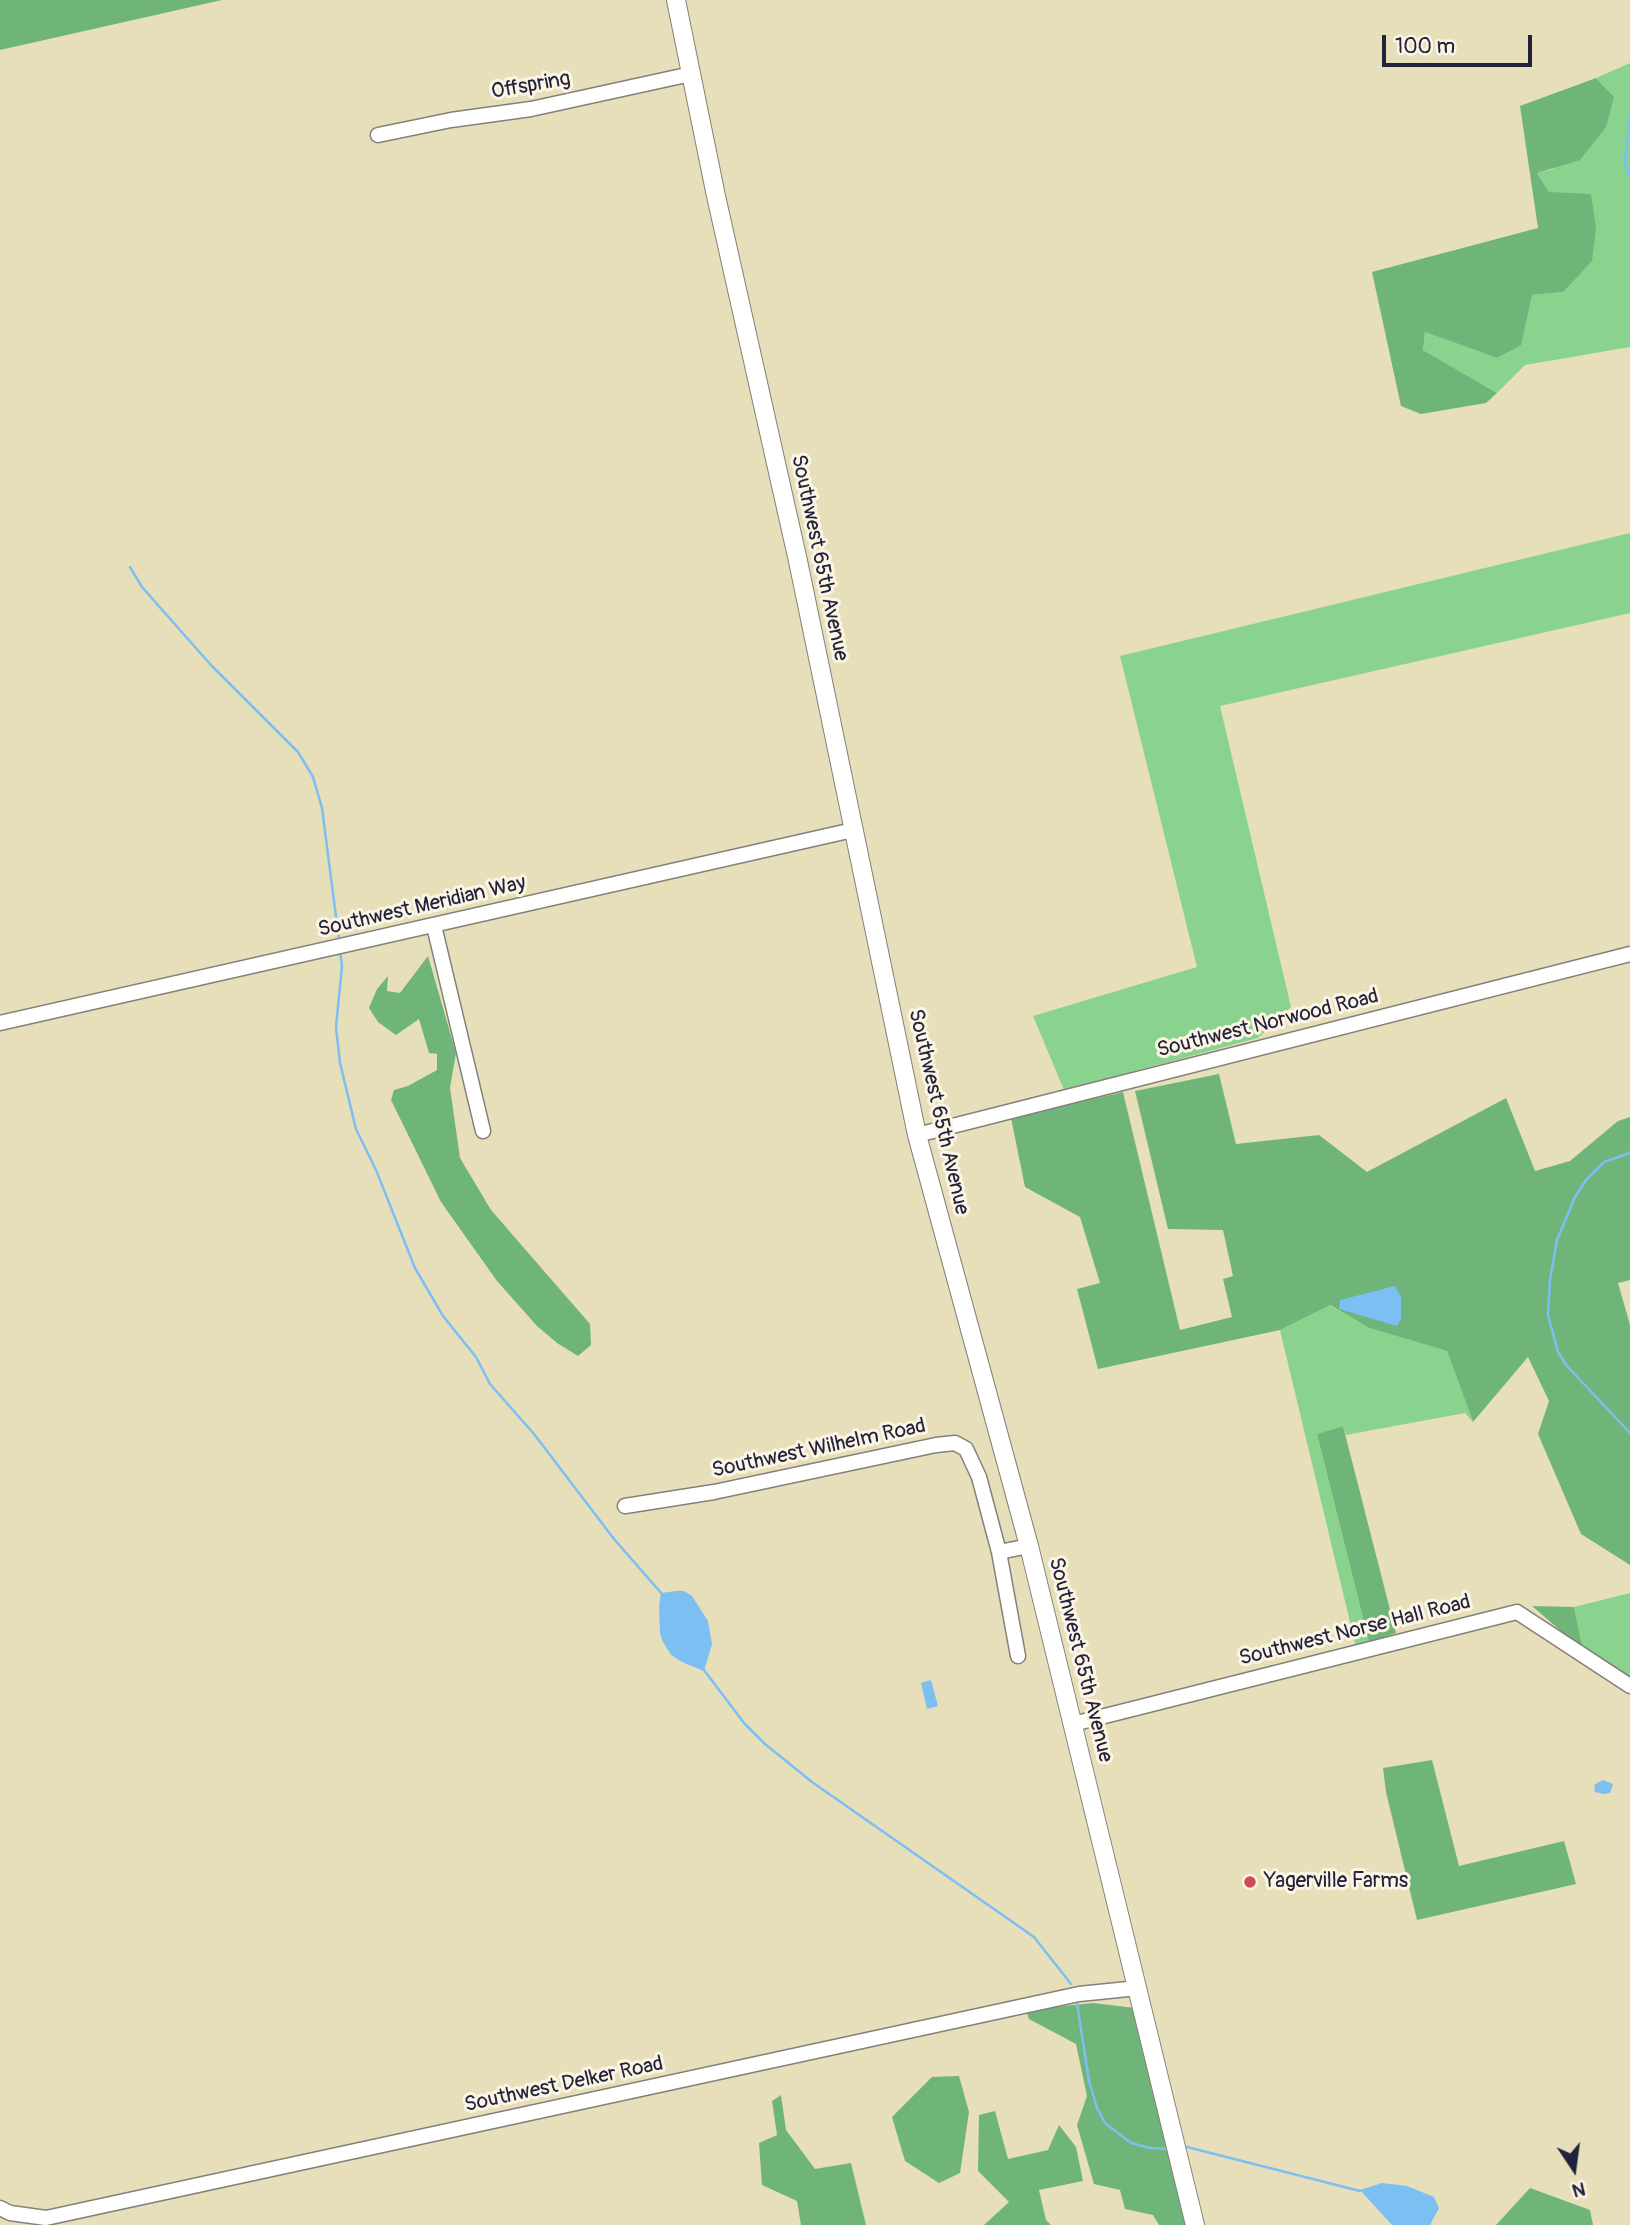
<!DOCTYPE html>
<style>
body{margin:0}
#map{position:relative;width:1630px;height:2225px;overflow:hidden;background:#e7dfb9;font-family:Pangolin,sans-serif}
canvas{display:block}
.north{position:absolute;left:1539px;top:2134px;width:70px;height:70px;-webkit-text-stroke:5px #fcf5e5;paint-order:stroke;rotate:167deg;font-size:19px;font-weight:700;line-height:28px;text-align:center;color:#22223b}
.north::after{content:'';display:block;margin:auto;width:24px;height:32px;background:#22223b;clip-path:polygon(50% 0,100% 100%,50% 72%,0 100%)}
.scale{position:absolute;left:1382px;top:35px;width:150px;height:32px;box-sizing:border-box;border:4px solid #22223b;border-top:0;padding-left:9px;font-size:21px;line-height:24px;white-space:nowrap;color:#22223b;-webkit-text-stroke:5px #fcf5e5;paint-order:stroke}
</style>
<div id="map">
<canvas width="1630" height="2225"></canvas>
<div class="north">N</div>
<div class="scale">100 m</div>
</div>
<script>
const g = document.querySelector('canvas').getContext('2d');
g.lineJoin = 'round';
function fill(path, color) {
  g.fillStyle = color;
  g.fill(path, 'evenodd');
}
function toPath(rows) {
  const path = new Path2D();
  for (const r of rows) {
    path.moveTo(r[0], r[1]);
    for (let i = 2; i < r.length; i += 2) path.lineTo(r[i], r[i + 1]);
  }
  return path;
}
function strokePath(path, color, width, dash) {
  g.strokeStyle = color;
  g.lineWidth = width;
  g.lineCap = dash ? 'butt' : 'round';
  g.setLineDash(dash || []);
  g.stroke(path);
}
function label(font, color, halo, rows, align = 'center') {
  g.font = font + ' Pangolin,sans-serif';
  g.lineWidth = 6;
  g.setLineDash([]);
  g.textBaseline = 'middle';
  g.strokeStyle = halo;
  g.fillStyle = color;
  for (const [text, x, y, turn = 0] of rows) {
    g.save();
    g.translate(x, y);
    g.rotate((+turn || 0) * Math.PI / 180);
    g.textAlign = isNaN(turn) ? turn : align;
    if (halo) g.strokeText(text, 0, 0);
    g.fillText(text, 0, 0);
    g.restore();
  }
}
const green = toPath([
 [1630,63,1630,347,1525,365,1497,393,1423,350,1425,332,1497,358,1532,295,1563,292,1549,192,1537,173,1553,169,1614,97,1596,78],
 [1630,533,1630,613,1220,706,1291,1007,1258,1038,1064,1090,1033,1016,1197,967,1120,656],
 [1329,1305,1369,1328,1447,1351,1473,1422,1465,1413,1346,1435,1343,1426,1317,1434,1369,1642,1356,1647,1280,1330],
 [1630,1593,1630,1677,1583,1650,1574,1607]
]);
const forest = toPath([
 [0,0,222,0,0,50],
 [1596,78,1614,97,1606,127,1580,160,1537,173,1549,192,1591,194,1596,228,1592,261,1563,292,1532,295,1521,345,1497,358,1425,332,1423,350,1497,393,1486,403,1421,414,1401,406,1372,272,1538,228,1520,106],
 [428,956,456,1053,450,1088,460,1158,491,1210,590,1324,591,1345,578,1356,557,1343,537,1326,497,1281,441,1202,391,1100,394,1090,408,1086,437,1070,437,1054,429,1053,419,1019,396,1035,378,1022,369,1008,377,989,388,976,387,991,400,993],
 [1219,1074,1236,1144,1319,1135,1367,1172,1506,1098,1535,1171,1570,1161,1618,1121,1630,1117,1630,1280,1618,1283,1630,1325,1630,1565,1581,1534,1538,1434,1549,1401,1528,1357,1473,1422,1447,1351,1369,1328,1330,1305,1280,1330,1098,1369,1077,1289,1100,1283,1080,1217,1025,1187,1011,1118,1123,1092,1180,1330,1232,1317,1223,1279,1233,1276,1223,1230,1168,1229,1135,1091],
 [1343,1426,1396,1633,1369,1642,1317,1434],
 [1532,1606,1574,1607,1583,1650],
 [1432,1760,1459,1866,1564,1841,1576,1884,1417,1920,1386,1792,1383,1768],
 [1093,2003,1135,2008,1186,2225,1159,2225,1153,2215,1125,2209,1120,2190,1094,2184,1077,2125,1087,2096,1076,2044,1029,2019,1026,2010],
 [959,2076,969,2112,960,2173,939,2183,905,2161,892,2117,932,2077],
 [781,2095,786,2130,815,2169,851,2163,866,2225,801,2225,797,2201,762,2185,759,2143,777,2135,772,2101],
 [995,2111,1008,2159,1048,2150,1059,2125,1076,2147,1083,2181,1039,2190,1046,2220,1051,2225,984,2225,1009,2202,978,2171,979,2115],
 [1530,2188,1590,2210,1593,2225,1496,2225]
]);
const water = toPath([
 [1395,1286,1401,1297,1401,1319,1397,1326,1339,1309,1340,1300],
 [676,1591,684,1591,692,1596,708,1621,712,1644,704,1671,682,1662,671,1655,663,1642,660,1633,659,1606,661,1593],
 [931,1680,938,1706,927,1709,921,1683],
 [1603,1780,1613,1784,1610,1793,1604,1794,1595,1792,1594,1785],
 [1382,2183,1407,2186,1434,2197,1439,2208,1430,2225,1392,2225,1360,2190]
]);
const stream = toPath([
 [1630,116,1625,162,1630,176],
 [130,567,142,587,210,664,298,752,313,777,322,808,339,940],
 [340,950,342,966,336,1027,340,1063,356,1129,376,1170,415,1268,443,1316,476,1357,490,1384,534,1434,614,1539,662,1594],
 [1630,1153,1604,1162,1586,1180,1575,1197,1557,1240,1550,1280,1548,1315,1558,1352,1567,1366,1630,1433],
 [704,1670,744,1723,765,1744,812,1782,1034,1937,1071,1984],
 [1077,2003,1089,2081,1097,2108,1105,2123,1131,2143,1150,2148,1167,2149],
 [1187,2147,1360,2191]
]);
const minor = toPath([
 [378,135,451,120,531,109,691,74],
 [434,926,483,1131],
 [0,1023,853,830],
 [917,1135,1630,954],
 [625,1506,714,1492,936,1445,955,1443,966,1449,979,1477,999,1552,1018,1656],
 [999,1552,1029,1546],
 [1073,1724,1517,1612,1630,1686],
 [0,2208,10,2213,46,2218,1079,1994,1138,1988]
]);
const major = toPath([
 [676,0,716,196,798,561,917,1135,1029,1546,1195,2225]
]);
const markers = [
 [1250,1882,7,"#d1495b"]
];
const streetNames = [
 ["Offspring",531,86,-10],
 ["Southwest 65th Avenue",819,558,78],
 ["Southwest Meridian Way",422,907,-13],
 ["Southwest Norwood Road",1268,1024,-14],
 ["Southwest 65th Avenue",938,1112,77],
 ["Southwest Wilhelm Road",819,1449,-12],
 ["Southwest Norse Hall Road",1355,1631,-14],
 ["Southwest 65th Avenue",1080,1660,76],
 ["Southwest Delker Road",564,2085,-12]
];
const poiNames = [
 ["Yagerville Farms",1264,1882]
];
fill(green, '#8ad38f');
fill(forest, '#6fb57a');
fill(water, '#7cbff2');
strokePath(stream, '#7cbff2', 2.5);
strokePath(minor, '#84807a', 17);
strokePath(major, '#84807a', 20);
strokePath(minor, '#fff', 14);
strokePath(major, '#fff', 18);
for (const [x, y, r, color] of markers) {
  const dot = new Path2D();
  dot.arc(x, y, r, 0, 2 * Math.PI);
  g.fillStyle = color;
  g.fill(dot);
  strokePath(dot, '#fcf5e5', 2.5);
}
label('21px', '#22223b', '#fcf5e5', streetNames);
label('21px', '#22223b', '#fcf5e5', poiNames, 'left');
</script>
